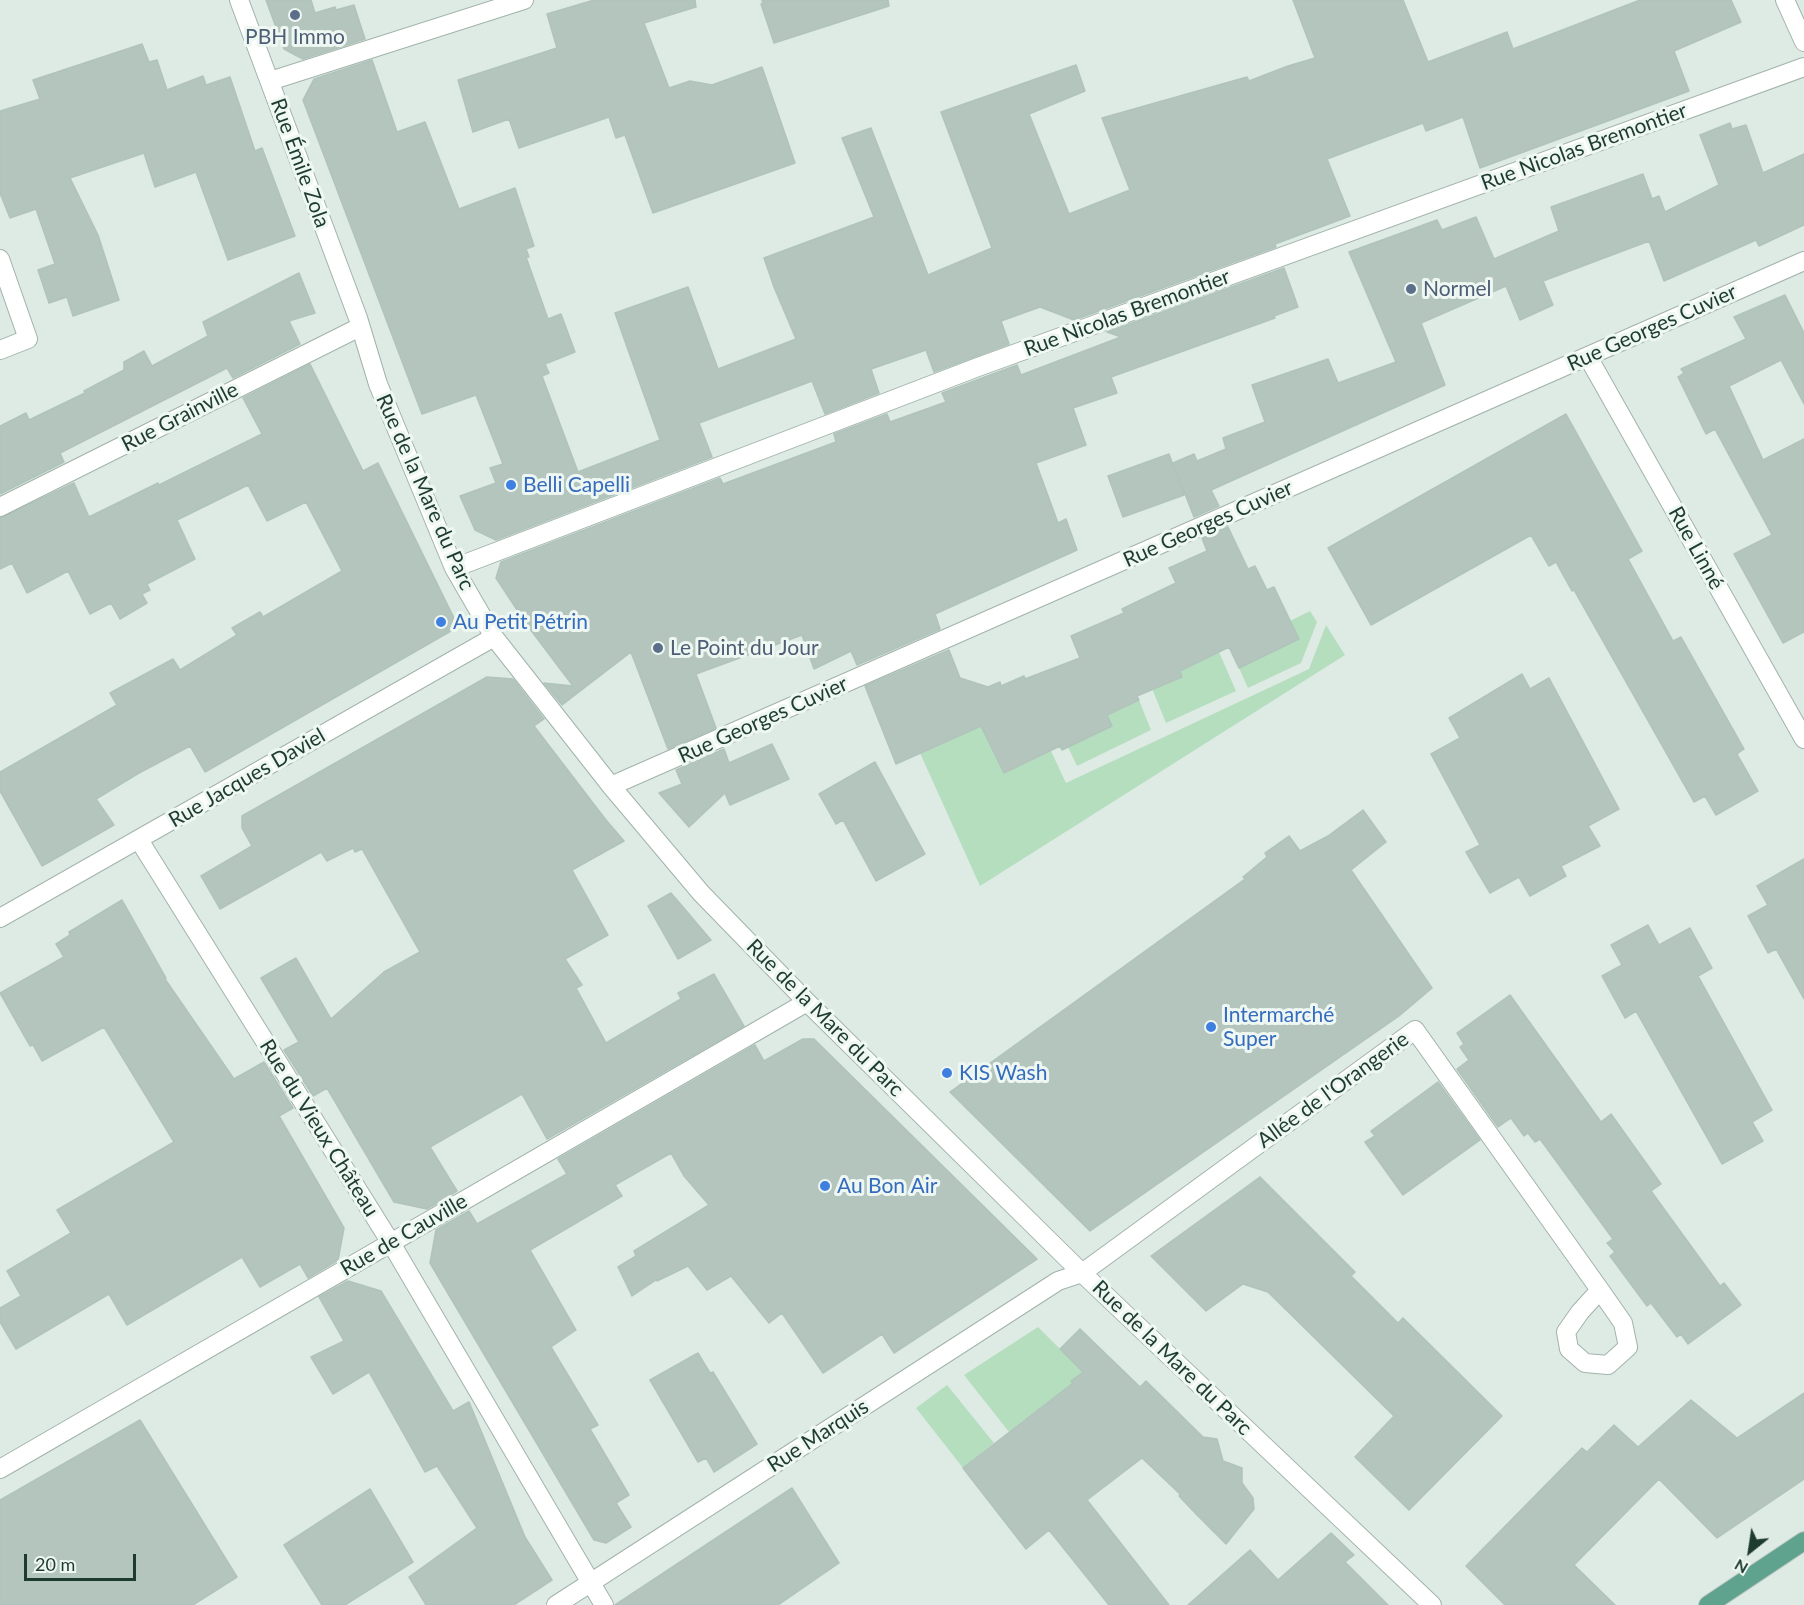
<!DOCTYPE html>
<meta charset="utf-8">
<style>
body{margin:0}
#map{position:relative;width:1804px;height:1605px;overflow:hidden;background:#deebe4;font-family:Lato,sans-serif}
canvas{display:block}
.north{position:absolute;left:1720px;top:1521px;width:60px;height:60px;-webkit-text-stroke:4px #eef7f2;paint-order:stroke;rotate:210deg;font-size:16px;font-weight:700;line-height:24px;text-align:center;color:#1e3b32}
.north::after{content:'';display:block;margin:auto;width:21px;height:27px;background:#1e3b32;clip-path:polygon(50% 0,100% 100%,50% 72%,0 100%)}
.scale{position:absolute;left:24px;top:1554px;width:112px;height:27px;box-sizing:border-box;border:3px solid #1e3b32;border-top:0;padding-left:8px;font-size:18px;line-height:21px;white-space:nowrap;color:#1e3b32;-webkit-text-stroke:4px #eef7f2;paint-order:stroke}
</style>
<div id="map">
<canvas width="1804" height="1605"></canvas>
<div class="north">N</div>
<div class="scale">20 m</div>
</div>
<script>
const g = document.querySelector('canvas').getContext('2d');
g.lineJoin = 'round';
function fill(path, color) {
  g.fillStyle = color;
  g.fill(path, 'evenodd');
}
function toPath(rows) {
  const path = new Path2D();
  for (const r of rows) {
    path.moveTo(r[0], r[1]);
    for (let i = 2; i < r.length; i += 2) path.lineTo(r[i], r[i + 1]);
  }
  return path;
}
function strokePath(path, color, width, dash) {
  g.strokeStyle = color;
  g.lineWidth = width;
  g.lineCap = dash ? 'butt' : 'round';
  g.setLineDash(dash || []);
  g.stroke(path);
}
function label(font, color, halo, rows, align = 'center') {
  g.font = font + ' Lato,sans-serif';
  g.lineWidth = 6;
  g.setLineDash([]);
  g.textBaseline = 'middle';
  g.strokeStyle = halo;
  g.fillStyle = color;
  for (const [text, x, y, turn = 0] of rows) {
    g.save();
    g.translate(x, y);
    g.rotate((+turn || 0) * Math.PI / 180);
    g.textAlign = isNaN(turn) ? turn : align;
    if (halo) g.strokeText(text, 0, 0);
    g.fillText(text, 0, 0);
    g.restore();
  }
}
const green = toPath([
 [1310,611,1317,622,1301,663,1248,688,1239,668,1299,639,1290,621],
 [1326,625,1345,655,980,886,920,753,981,726,1004,773,1051,751,1066,783,1309,669],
 [1219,652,1236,691,1166,723,1151,686,1160,687,1182,677,1180,670],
 [1139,700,1151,730,1077,766,1068,747,1112,726,1103,708],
 [1038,1327,1083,1372,1072,1381,1073,1383,1009,1432,964,1375],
 [947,1385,994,1443,963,1468,916,1408]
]);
const building = toPath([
 [266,0,311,0,315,13,335,7,336,10,354,5,365,39,303,59,284,49,266,0],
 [594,0,695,0,696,7,644,23,669,88,690,81,712,85,762,67,795,163,653,213,625,135,616,138,609,117,519,148,509,119,473,132,458,80,557,48,547,14,594,0],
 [762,0,888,0,889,6,774,43,761,4,763,4,762,0],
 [1293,0,1403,0,1428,62,1507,32,1513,49,1640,0,1731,0,1741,22,1674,51,1689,91,1480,168,1463,117,1426,131,1423,123,1327,159,1350,216,1275,244,1276,247,1074,320,1040,307,1001,321,1009,344,934,372,926,350,871,369,879,393,825,414,812,381,699,423,712,457,496,540,475,530,460,496,496,483,490,468,503,464,476,395,422,414,303,100,314,79,372,60,397,132,425,122,459,209,515,188,534,246,526,249,529,257,526,257,548,319,561,314,575,352,545,364,549,373,542,376,578,472,660,440,615,313,688,287,718,369,796,339,774,287,764,258,874,217,842,138,871,128,928,275,992,248,941,112,1076,65,1085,91,1029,114,1069,214,1130,190,1102,118,1247,77,1249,81,1288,66,1315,58,1293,0],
 [142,44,149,62,157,60,167,90,203,76,206,85,230,77,255,151,262,148,295,236,228,260,196,172,155,187,144,153,70,178,98,235,119,300,73,316,67,297,49,303,38,270,55,264,36,209,10,218,0,193,0,111,40,99,33,80,142,44],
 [1730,123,1732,129,1746,125,1763,173,1804,154,1804,225,1759,246,1756,240,1664,281,1649,241,1543,281,1553,305,1520,320,1506,286,1421,323,1445,385,1211,490,1219,506,1194,517,1173,463,1194,454,1197,461,1226,449,1223,438,1265,422,1252,385,1328,359,1338,383,1396,362,1349,252,1437,220,1442,230,1476,217,1494,259,1559,231,1551,207,1643,174,1652,199,1659,196,1665,212,1719,185,1700,135,1730,123],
 [1284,268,1298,307,1274,316,1275,318,1111,377,1117,393,1073,408,1086,445,1036,463,1058,523,1066,519,1077,550,935,614,940,629,857,665,851,651,814,669,802,635,696,674,716,728,668,749,631,652,562,705,544,683,573,686,527,625,496,578,501,562,720,478,723,484,836,442,834,434,887,414,890,422,946,402,942,393,1017,365,1021,375,1121,337,1107,332,1284,268],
 [299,273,315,313,289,321,300,344,233,378,227,368,60,453,64,462,0,494,0,426,26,413,29,420,85,393,84,391,124,370,124,362,144,351,152,366,208,336,203,322,299,273],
 [1785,295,1804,333,1804,404,1781,360,1729,386,1763,460,1804,439,1804,632,1783,643,1734,554,1772,535,1715,429,1706,434,1678,377,1684,373,1681,369,1746,339,1734,317,1785,295],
 [310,364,363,471,378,463,454,618,451,631,205,772,190,746,139,773,96,799,114,825,42,866,0,791,0,772,117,705,110,693,173,659,180,670,237,635,232,628,260,612,263,617,342,571,306,502,267,521,248,485,177,520,195,559,147,584,150,590,142,594,147,603,120,619,111,603,90,614,68,571,27,593,12,563,0,569,0,518,74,483,89,517,158,483,159,485,262,434,243,398,310,364],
 [1566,414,1642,551,1628,559,1673,641,1681,637,1744,749,1737,754,1758,791,1716,815,1705,796,1694,802,1574,590,1572,591,1556,562,1549,566,1531,535,1371,625,1328,548,1566,414],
 [1169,454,1184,495,1123,517,1108,476,1169,454],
 [1228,527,1248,569,1255,566,1267,590,1274,587,1299,639,1239,668,1229,647,1180,671,1182,677,1137,696,1139,700,1107,715,1112,726,1062,750,1060,746,1004,773,981,726,896,764,865,686,949,650,960,678,988,687,1000,682,1001,686,1024,676,1025,679,1080,658,1071,636,1124,613,1122,609,1176,583,1169,568,1207,551,1202,538,1228,527],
 [1522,674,1530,689,1549,678,1619,809,1588,826,1600,846,1561,866,1566,876,1530,896,1519,877,1490,893,1466,852,1480,845,1431,754,1460,738,1449,718,1522,674],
 [487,677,513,679,544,719,534,726,606,820,624,841,572,870,608,935,565,959,582,985,576,988,606,1043,681,999,678,993,714,974,744,1026,547,1139,522,1094,430,1147,457,1191,427,1209,394,1202,327,1088,313,1096,284,1050,299,1042,261,978,296,958,331,1019,384,972,420,952,362,849,355,852,353,848,327,861,321,852,220,909,201,876,252,846,242,828,242,816,487,677],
 [772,744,789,779,730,805,725,793,689,827,659,793,682,784,676,770,724,749,729,763,772,744],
 [875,762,925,854,876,881,843,820,836,824,819,794,875,762],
 [1363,810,1386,842,1351,870,1432,988,1399,1016,1090,1231,950,1092,1245,879,1243,877,1267,857,1265,853,1289,836,1300,851,1328,836,1363,810],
 [1804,859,1804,999,1776,949,1768,953,1748,916,1768,905,1757,886,1804,859],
 [671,893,711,940,678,959,648,906,671,893],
 [122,900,166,978,165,979,234,1079,264,1062,293,1108,279,1116,344,1228,338,1260,308,1278,300,1264,260,1287,242,1257,127,1325,109,1294,16,1349,0,1322,0,1308,21,1296,7,1271,71,1233,57,1210,174,1142,104,1027,42,1061,33,1045,30,1046,0,993,64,957,56,944,70,935,69,932,122,900],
 [1648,925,1659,945,1690,928,1712,968,1698,976,1772,1110,1752,1122,1763,1141,1722,1164,1636,1011,1625,1018,1602,976,1622,965,1611,945,1648,925],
 [1510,995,1601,1122,1611,1114,1661,1184,1651,1191,1720,1286,1724,1283,1741,1305,1688,1344,1681,1334,1677,1337,1651,1303,1647,1306,1610,1256,1615,1252,1607,1243,1613,1239,1540,1139,1535,1142,1528,1133,1524,1136,1511,1118,1498,1127,1457,1069,1469,1060,1460,1047,1464,1044,1457,1033,1510,995],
 [803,1039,814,1039,1037,1259,894,1353,882,1334,823,1373,782,1313,769,1323,731,1276,707,1290,688,1266,657,1281,656,1280,632,1296,618,1267,636,1256,634,1251,709,1205,684,1176,671,1153,615,1185,622,1196,530,1250,576,1330,551,1347,598,1425,590,1429,629,1495,616,1503,631,1527,606,1543,594,1540,430,1263,436,1230,469,1211,477,1224,567,1174,558,1159,755,1045,764,1061,803,1039],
 [1438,1082,1480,1140,1403,1195,1365,1142,1375,1136,1371,1131,1438,1082],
 [1260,1177,1355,1272,1351,1276,1398,1323,1403,1318,1502,1416,1409,1510,1355,1457,1394,1416,1268,1292,1243,1284,1206,1311,1151,1256,1260,1177],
 [348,1281,381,1291,453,1411,469,1402,525,1537,552,1580,514,1605,426,1605,409,1577,477,1528,437,1466,425,1472,369,1372,333,1394,311,1357,344,1341,319,1297,348,1281],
 [1080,1329,1140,1387,1146,1381,1203,1437,1217,1439,1223,1461,1242,1468,1242,1483,1253,1498,1254,1509,1226,1544,1197,1515,1179,1496,1180,1494,1142,1458,1087,1500,1169,1605,1109,1605,1049,1530,1026,1549,963,1468,1073,1383,1071,1381,1083,1372,1060,1349,1080,1329],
 [698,1353,710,1373,713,1372,757,1444,714,1472,706,1458,698,1462,650,1380,698,1353],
 [1804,1393,1804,1479,1717,1538,1659,1479,1574,1565,1615,1605,1505,1605,1466,1566,1582,1448,1587,1452,1614,1425,1638,1447,1691,1400,1737,1438,1804,1393],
 [140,1420,237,1577,193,1605,0,1605,0,1500,140,1420],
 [792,1488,839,1563,778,1605,615,1605,792,1488],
 [370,1489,413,1562,345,1605,322,1605,284,1545,370,1489],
 [1331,1533,1354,1555,1345,1562,1388,1605,1188,1605,1250,1550,1278,1580,1331,1533]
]);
const minor = toPath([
 [239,0,358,318,378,384,454,568,494,637,611,786,701,893,807,1002,1082,1273,1432,1605],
 [1785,0,1804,42],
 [270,81,524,0],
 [0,259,28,339,0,350],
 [1588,357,1804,739],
 [0,507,360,327],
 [454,568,978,367,1804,67],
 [611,786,1804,261],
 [139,840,391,1243,604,1605],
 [0,918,494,637],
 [0,1469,807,1002],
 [556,1605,1058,1281,1082,1273,1415,1030,1600,1290,1623,1323,1628,1347,1608,1365,1585,1363,1569,1349,1566,1332,1580,1312,1600,1290]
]);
const major = toPath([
 [1708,1605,1804,1541]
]);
const markers = [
 [295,15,6,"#5c6f8a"],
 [1411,289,6,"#5c6f8a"],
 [511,485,6,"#3f7fe0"],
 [441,622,6,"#3f7fe0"],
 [658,648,6,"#5c6f8a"],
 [1211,1027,6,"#3f7fe0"],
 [947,1073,6,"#3f7fe0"],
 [825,1186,6,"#3f7fe0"]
];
const serviceNames = [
 ["PBH Immo",295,37,"center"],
 ["Normel",1423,289],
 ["Le Point du Jour",670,648]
];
const streetNames = [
 ["Rue Nicolas Bremontier",1584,147,-20],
 ["Rue Émile Zola",300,163,70],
 ["Rue Nicolas Bremontier",1127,313,-20],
 ["Rue Georges Cuvier",1652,328,-24],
 ["Rue Grainville",180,417,-27],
 ["Rue de la Mare du Parc",425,492,66],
 ["Rue Georges Cuvier",1208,524,-24],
 ["Rue Linné",1696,548,61],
 ["Rue Georges Cuvier",763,720,-24],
 ["Rue Jacques Daviel",247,778,-30],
 ["Rue de la Mare du Parc",825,1018,45],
 ["Allée de l'Orangerie",1333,1090,-36],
 ["Rue du Vieux Château",319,1128,58],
 ["Rue de Cauville",404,1235,-30],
 ["Rue de la Mare du Parc",1172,1358,44],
 ["Rue Marquis",818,1436,-33]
];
const shopNames = [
 ["Belli Capelli",523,485],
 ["Au Petit Pétrin",453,622],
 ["Intermarché",1223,1015],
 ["Super",1223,1039],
 ["KIS Wash",959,1073],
 ["Au Bon Air",837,1186]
];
fill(green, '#b5debe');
fill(building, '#b3c5bd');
strokePath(building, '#b0c4bb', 1.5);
strokePath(minor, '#a1b3ab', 20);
strokePath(major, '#c0c8c6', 20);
strokePath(minor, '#fff', 18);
strokePath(major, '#5fa38e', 18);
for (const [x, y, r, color] of markers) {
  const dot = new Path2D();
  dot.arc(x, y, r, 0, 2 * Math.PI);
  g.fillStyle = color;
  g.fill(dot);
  strokePath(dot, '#eef7f2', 2);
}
label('21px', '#4e5e75', '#eef7f2', serviceNames, 'left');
label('21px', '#1e3b32', '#eef7f2', streetNames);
label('21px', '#366cbe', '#eef7f2', shopNames, 'left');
</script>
